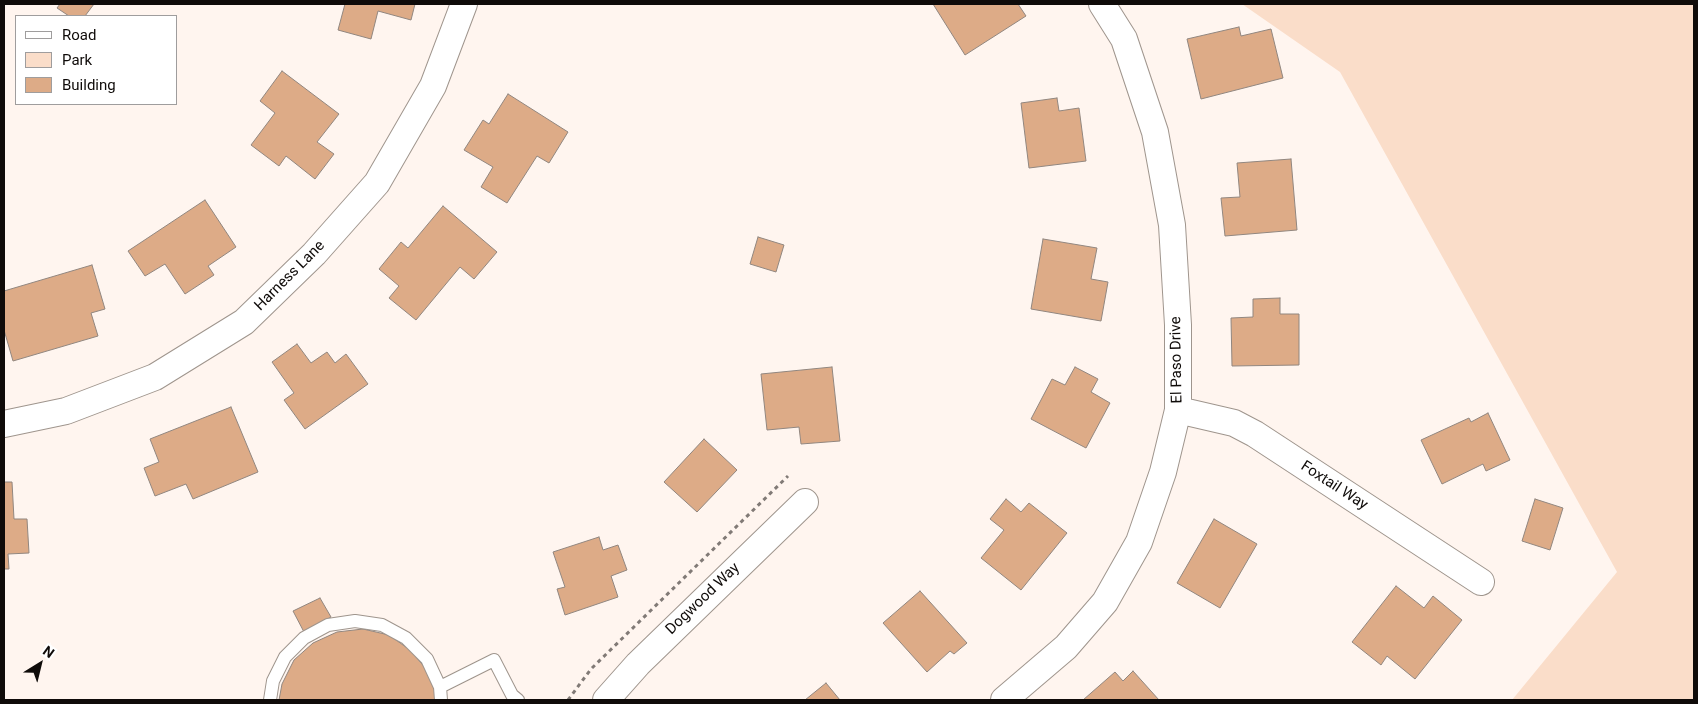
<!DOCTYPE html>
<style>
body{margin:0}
#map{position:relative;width:1698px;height:704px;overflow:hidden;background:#fff5ef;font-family:Roboto,sans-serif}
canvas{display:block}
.frame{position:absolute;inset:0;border:5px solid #0f0b09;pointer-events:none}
.legend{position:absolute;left:15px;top:15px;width:162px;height:90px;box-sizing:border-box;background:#fff;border:1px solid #9f9d9d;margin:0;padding:6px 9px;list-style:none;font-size:15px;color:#0f0b09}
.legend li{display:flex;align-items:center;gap:10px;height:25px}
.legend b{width:25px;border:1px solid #9f9d9d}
.north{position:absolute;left:15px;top:639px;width:50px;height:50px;-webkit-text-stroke:4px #fff;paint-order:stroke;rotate:36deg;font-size:14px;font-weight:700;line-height:20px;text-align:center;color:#0f0b09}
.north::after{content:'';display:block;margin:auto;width:18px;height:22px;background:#0f0b09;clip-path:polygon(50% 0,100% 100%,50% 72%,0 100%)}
</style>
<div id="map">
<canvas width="1698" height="704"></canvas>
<div class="frame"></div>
<ul class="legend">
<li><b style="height:6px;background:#fff"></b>Road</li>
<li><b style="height:14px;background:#faddc9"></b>Park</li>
<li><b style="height:14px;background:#ddab87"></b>Building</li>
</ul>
<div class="north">N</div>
</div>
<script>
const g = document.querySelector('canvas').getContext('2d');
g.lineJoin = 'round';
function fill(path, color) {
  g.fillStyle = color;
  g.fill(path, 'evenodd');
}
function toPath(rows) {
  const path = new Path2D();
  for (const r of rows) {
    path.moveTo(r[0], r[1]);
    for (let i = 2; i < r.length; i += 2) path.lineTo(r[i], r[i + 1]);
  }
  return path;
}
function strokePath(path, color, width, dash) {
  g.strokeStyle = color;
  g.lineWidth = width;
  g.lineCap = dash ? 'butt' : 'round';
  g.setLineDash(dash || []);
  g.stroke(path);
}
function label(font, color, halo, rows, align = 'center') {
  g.font = font + ' Roboto,sans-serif';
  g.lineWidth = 4;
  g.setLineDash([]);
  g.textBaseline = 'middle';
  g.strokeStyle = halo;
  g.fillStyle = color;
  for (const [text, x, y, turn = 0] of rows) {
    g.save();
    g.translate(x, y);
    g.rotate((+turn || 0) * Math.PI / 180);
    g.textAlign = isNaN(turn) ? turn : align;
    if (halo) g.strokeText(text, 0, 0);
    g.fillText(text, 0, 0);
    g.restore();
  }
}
const green = toPath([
 [1242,4,1694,4,1694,700,1512,700,1617,572,1340,72]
]);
const building = toPath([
 [60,4,94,4,85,16,69,16,57,8,60,4],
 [345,4,415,4,411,20,378,11,371,39,338,30,345,4],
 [933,4,1018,4,1026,16,965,55,933,4],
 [1239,27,1241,36,1271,29,1283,78,1201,99,1187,39,1239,27],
 [282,71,339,114,317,142,334,154,315,179,286,156,279,166,251,145,275,113,260,101,282,71],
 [508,94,568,132,549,163,537,156,507,203,481,187,493,167,464,150,483,120,489,124,508,94],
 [1057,98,1059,111,1079,108,1086,161,1029,168,1021,103,1057,98],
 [1291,159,1297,230,1225,236,1221,198,1240,197,1237,163,1291,159],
 [205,200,236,247,208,266,214,275,185,294,165,264,145,276,128,251,205,200],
 [443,206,497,252,474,279,460,267,416,320,389,298,399,286,379,269,401,242,408,248,443,206],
 [758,237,784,245,776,272,750,264,758,237],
 [1043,239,1097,248,1091,279,1108,282,1101,321,1031,309,1043,239],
 [92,265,105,309,91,313,98,336,13,361,4,330,4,291,92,265],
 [1280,298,1280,314,1299,314,1299,365,1232,366,1231,318,1253,317,1253,299,1280,298],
 [297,344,311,363,327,352,335,363,346,354,368,384,305,429,284,400,294,393,272,362,297,344],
 [832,367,840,441,801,444,799,427,767,430,761,374,832,367],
 [1075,367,1098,379,1091,392,1110,403,1086,448,1031,419,1052,379,1065,385,1075,367],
 [231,407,258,472,193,499,186,484,155,496,144,468,159,462,150,439,231,407],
 [1488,413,1510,460,1486,471,1483,464,1442,484,1421,440,1469,418,1471,422,1488,413],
 [704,439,737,470,697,512,664,482,704,439],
 [4,482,12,482,14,519,27,519,29,553,8,554,9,569,4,569,4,482],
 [1006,499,1021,512,1029,503,1067,533,1021,590,981,558,1004,530,990,519,1006,499],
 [1535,499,1563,508,1550,550,1522,541,1535,499],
 [1214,519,1257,544,1220,608,1177,583,1214,519],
 [599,537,603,550,618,545,627,570,611,576,618,597,565,615,557,589,565,587,553,552,599,537],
 [1396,586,1424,608,1433,596,1462,620,1415,679,1387,656,1381,665,1352,642,1396,586],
 [920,591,967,643,954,654,950,651,927,672,883,623,920,591],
 [320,598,331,617,304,632,293,611,320,598],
 [363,629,389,635,410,650,427,670,436,694,436,700,279,700,282,684,294,660,313,643,337,632,363,629],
 [1133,671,1159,700,1083,700,1115,672,1123,681,1133,671],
 [826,683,840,700,805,700,826,683]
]);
const path = toPath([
 [568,700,591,669,788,476]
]);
const service = toPath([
 [440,687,494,660,512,695,518,700],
 [270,700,273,681,285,657,304,638,328,625,355,621,382,625,406,638,427,659,440,687,441,700]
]);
const minor = toPath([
 [1178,410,1234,423,1255,434,1481,582],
 [4,424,66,411,155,377,244,322,314,254,377,183,433,86,464,4],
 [606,700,638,664,805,502],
 [1004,700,1066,647,1105,602,1139,542,1163,472,1178,410,1178,325,1172,225,1155,132,1124,39,1102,4]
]);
const streetNames = [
 ["Harness Lane",290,276,-45],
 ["El Paso Drive",1177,360,-91],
 ["Foxtail Way",1334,486,33],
 ["Dogwood Way",703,599,-44]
];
fill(green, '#faddc9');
fill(building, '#ddab87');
strokePath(building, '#91867f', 1);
strokePath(service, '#9f958d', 14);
strokePath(minor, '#9f958d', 28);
strokePath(path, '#817a76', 3, [4, 4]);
strokePath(service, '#fff', 12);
strokePath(minor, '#fff', 26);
label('15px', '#0f0b09', '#fff', streetNames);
</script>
